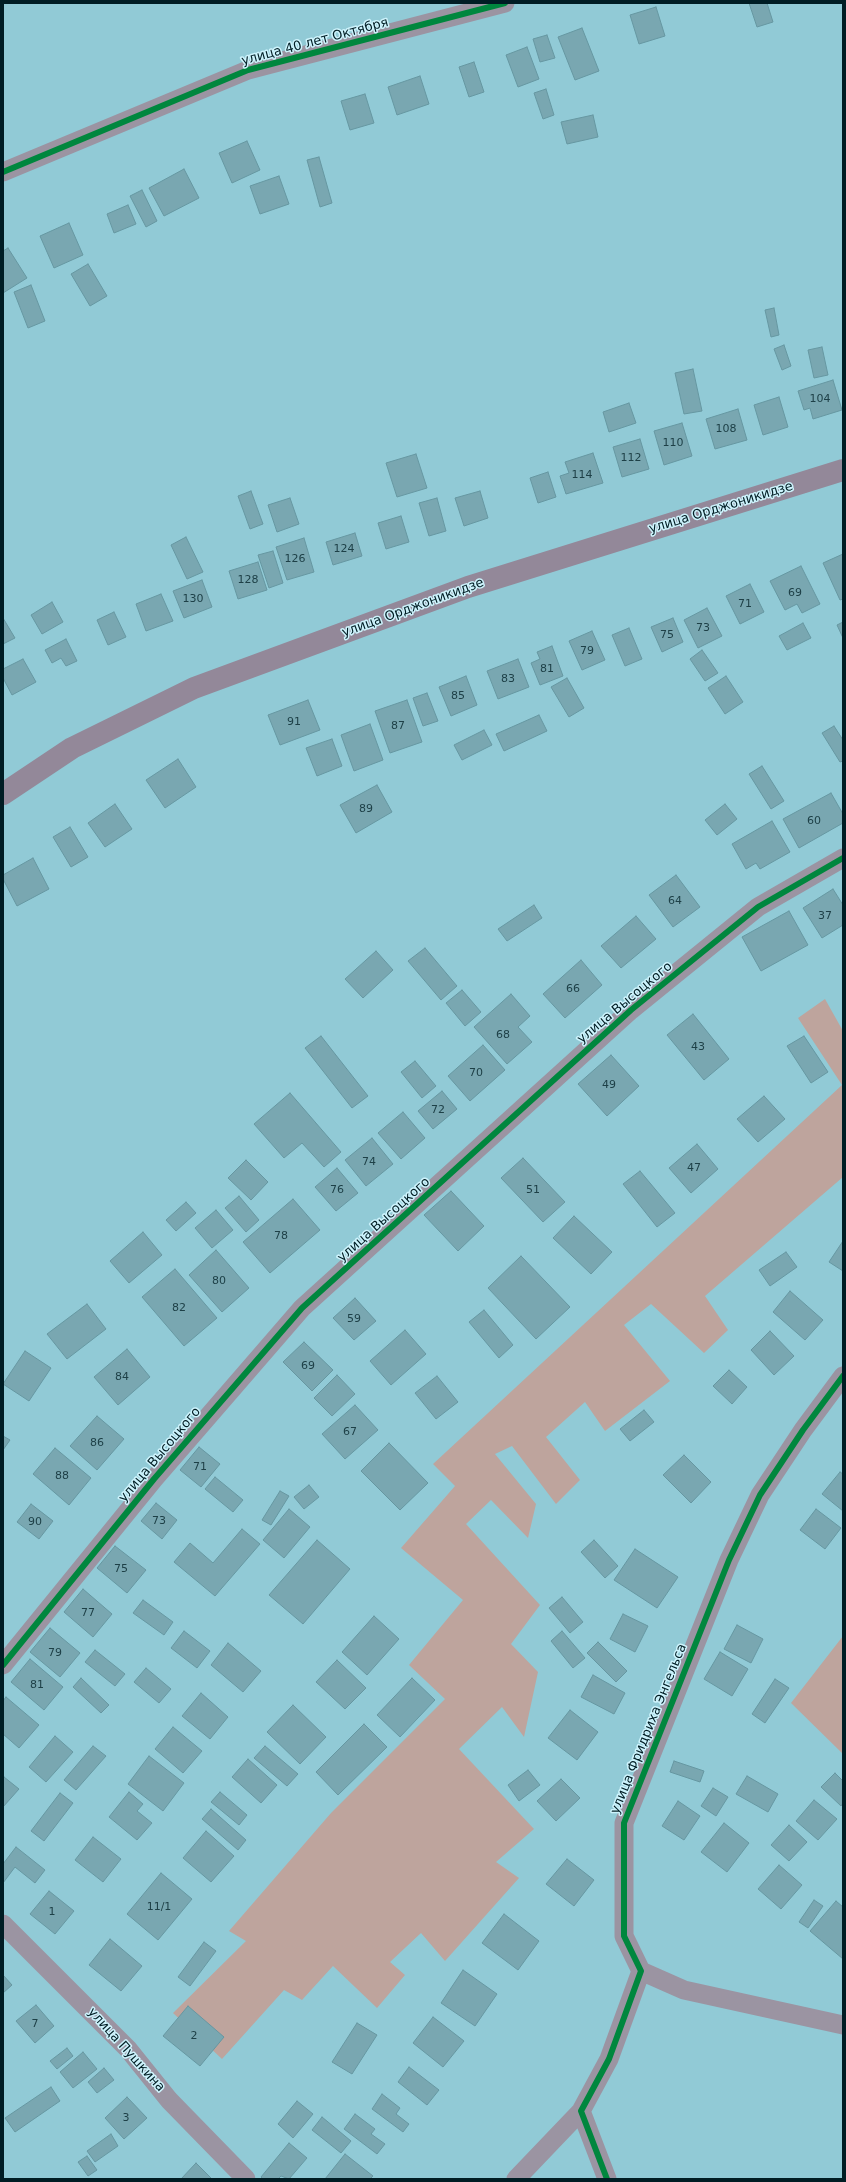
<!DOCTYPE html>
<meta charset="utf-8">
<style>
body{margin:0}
#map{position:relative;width:846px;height:2182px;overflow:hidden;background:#91cad6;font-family:"DejaVu Sans",sans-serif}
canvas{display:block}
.frame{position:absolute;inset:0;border:4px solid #001d24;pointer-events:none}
</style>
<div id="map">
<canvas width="846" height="2182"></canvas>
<div class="frame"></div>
</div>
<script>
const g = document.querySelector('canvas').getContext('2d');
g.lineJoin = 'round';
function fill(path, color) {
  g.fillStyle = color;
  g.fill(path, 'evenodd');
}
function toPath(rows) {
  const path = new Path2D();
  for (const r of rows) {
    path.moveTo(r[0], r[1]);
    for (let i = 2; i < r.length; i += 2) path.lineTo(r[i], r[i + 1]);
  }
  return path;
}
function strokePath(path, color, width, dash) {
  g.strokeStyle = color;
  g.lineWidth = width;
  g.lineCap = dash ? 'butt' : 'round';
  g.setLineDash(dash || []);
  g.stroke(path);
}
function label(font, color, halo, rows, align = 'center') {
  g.font = font + ' "DejaVu Sans",sans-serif';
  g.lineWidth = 3;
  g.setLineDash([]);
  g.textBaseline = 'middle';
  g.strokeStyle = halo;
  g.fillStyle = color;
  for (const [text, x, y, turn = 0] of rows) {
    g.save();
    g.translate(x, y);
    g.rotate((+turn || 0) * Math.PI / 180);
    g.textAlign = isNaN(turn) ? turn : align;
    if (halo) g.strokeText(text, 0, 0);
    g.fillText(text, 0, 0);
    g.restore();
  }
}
const green = toPath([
 [825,999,843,1031,843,1177,705,1296,728,1330,704,1353,651,1304,624,1325,670,1381,605,1431,585,1402,546,1437,580,1480,556,1504,512,1446,495,1454,536,1504,528,1538,491,1500,466,1524,540,1605,511,1644,538,1672,524,1737,502,1707,459,1749,534,1829,496,1862,519,1878,445,1961,421,1933,390,1962,405,1975,377,2008,333,1966,302,2000,284,1990,222,2059,173,2013,246,1941,229,1931,331,1813,445,1699,409,1665,463,1600,401,1548,455,1486,433,1464,842,1085,798,1018],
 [843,1636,843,1754,791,1703]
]);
const building = toPath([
 [749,3,767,3,773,22,757,27,749,3],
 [656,7,665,36,639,44,630,15,656,7],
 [582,28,599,71,575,80,558,37,582,28],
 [547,35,555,58,540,62,533,39,547,35],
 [527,47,539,79,518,87,506,55,527,47],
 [474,62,484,92,469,97,459,67,474,62],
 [420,76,429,104,397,115,388,87,420,76],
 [546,89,554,115,543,119,534,93,546,89],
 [365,94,374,123,350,130,341,101,365,94],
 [593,115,598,137,567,144,561,122,593,115],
 [247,141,260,170,232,183,219,153,247,141],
 [319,157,332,203,320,207,307,160,319,157],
 [184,169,199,198,164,216,149,188,184,169],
 [279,176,289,204,260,214,250,186,279,176],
 [142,190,157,221,146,227,130,196,142,190],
 [128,205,136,224,114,233,107,214,128,205],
 [69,223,83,255,54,268,40,236,69,223],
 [8,248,27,278,3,293,3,251,8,248],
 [88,264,107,296,90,306,71,274,88,264],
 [31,285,45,321,28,328,14,292,31,285],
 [774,308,779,335,771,337,765,310,774,308],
 [784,345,791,366,782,370,774,349,784,345],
 [822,347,828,375,814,378,808,350,822,347],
 [693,369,702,411,684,414,675,373,693,369],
 [833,380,842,410,813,419,810,408,804,410,798,391,833,380],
 [779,397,788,427,763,435,754,405,779,397],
 [629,403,636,423,609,432,603,412,629,403],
 [738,409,747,440,715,449,706,419,738,409],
 [682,423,692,456,664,465,654,431,682,423],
 [640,439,649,469,622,477,613,447,640,439],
 [593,453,603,483,566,494,560,476,569,473,565,462,593,453],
 [416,454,427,488,397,497,386,463,416,454],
 [548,472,556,497,538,503,530,478,548,472],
 [251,491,263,524,250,529,238,496,251,491],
 [480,491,488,518,464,526,455,498,480,491],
 [290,498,299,524,277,532,268,505,290,498],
 [437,498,446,531,429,536,419,503,437,498],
 [401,516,409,542,386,549,378,523,401,516],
 [355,533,362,556,333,565,326,542,355,533],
 [186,537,203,572,187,579,171,545,186,537],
 [304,538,314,572,287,580,276,547,304,538],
 [273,551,283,583,269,588,258,555,273,551],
 [843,554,843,599,840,600,823,563,843,554],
 [258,562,267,590,238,599,229,571,258,562],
 [801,566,820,604,802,613,797,604,785,610,770,581,801,566],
 [202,580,212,607,184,618,173,591,202,580],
 [750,584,764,612,740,624,726,596,750,584],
 [161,594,173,621,146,631,136,604,161,594],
 [52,602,63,622,42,634,31,615,52,602],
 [707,608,722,636,698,648,684,620,707,608],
 [114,612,126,637,108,645,97,620,114,612],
 [3,618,15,638,3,644,3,618],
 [673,618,683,642,662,652,651,627,673,618],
 [843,622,843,638,837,625,843,622],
 [803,623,811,638,787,650,779,636,803,623],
 [629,628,642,659,625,666,612,635,629,628],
 [592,631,605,660,582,670,569,641,592,631],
 [66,639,77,661,66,666,61,658,52,663,45,650,66,639],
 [552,646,563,676,540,685,531,663,540,659,537,652,552,646],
 [702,650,718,673,705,681,690,659,702,650],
 [23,659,36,682,12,695,3,678,3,669,23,659],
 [518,659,529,687,498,699,487,671,518,659],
 [466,676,477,705,451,716,439,687,466,676],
 [726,676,743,702,725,714,708,688,726,676],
 [567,678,584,708,569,717,551,687,567,678],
 [427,693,438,721,423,726,413,698,427,693],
 [308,700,320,730,280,745,268,715,308,700],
 [407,700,422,742,390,753,375,711,407,700],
 [539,715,547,731,504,751,496,734,539,715],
 [370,724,383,760,354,771,341,735,370,724],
 [834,726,843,740,843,761,840,762,822,733,834,726],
 [484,730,492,745,462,760,454,745,484,730],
 [332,739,342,766,317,776,306,748,332,739],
 [178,759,196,787,165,808,146,780,178,759],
 [762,766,784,801,771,809,749,774,762,766],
 [377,785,392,812,356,833,340,805,377,785],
 [831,793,843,814,843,823,799,848,783,819,831,793],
 [115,804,132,829,105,847,88,823,115,804],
 [725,804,737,819,717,835,705,820,725,804],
 [772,821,790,852,760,869,756,863,746,869,732,844,772,821],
 [70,827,88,857,71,867,53,837,70,827],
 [33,858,49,889,17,906,3,879,3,875,33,858],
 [676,875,700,907,673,927,649,895,676,875],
 [833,889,843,905,843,925,822,938,803,908,833,889],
 [534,905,542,918,507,941,498,929,534,905],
 [789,911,808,945,761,971,742,937,789,911],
 [636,916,656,939,621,968,601,946,636,916],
 [425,948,457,986,441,1000,408,961,425,948],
 [376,951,393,970,363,998,345,979,376,951],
 [581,960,602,985,565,1018,543,994,581,960],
 [462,990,481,1012,465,1026,446,1003,462,990],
 [511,994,530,1016,518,1027,532,1042,507,1064,474,1027,511,994],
 [693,1014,729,1059,704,1080,667,1035,693,1014],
 [321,1036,368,1096,352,1108,305,1048,321,1036],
 [804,1036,828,1072,811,1083,787,1046,804,1036],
 [483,1045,505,1070,470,1101,448,1076,483,1045],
 [611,1055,639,1086,607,1116,578,1084,611,1055],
 [415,1061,436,1086,422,1098,401,1072,415,1061],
 [442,1091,457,1109,433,1129,418,1111,442,1091],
 [290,1093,341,1152,324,1167,302,1143,284,1158,254,1124,290,1093],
 [764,1096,785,1119,758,1142,737,1119,764,1096],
 [403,1112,425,1138,401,1159,378,1133,403,1112],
 [372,1138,393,1164,366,1186,345,1160,372,1138],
 [697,1144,718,1169,691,1193,669,1168,697,1144],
 [523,1158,565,1202,543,1222,501,1178,523,1158],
 [246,1160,268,1182,251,1200,228,1178,246,1160],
 [337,1168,358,1193,336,1211,315,1187,337,1168],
 [640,1171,675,1213,657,1227,623,1184,640,1171],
 [451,1191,484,1226,458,1251,424,1215,451,1191],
 [239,1196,259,1220,246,1232,225,1208,239,1196],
 [293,1199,320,1230,270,1273,243,1242,293,1199],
 [186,1202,196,1213,176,1231,166,1220,186,1202],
 [216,1210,233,1230,212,1248,195,1228,216,1210],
 [574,1216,612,1252,591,1274,553,1238,574,1216],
 [143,1232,162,1255,129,1283,110,1261,143,1232],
 [843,1241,843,1271,829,1262,843,1241],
 [216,1250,249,1288,222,1312,189,1275,216,1250],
 [786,1252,797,1267,770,1286,759,1270,786,1252],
 [521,1256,570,1307,536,1339,488,1288,521,1256],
 [175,1269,217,1318,184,1346,142,1297,175,1269],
 [790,1291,823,1320,805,1340,773,1312,790,1291],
 [355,1298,376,1321,354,1340,333,1318,355,1298],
 [87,1304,106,1329,67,1359,47,1334,87,1304],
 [484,1310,513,1345,499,1358,469,1322,484,1310],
 [405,1330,426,1354,391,1385,370,1361,405,1330],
 [770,1331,794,1356,774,1375,751,1350,770,1331],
 [304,1342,333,1370,312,1391,283,1362,304,1342],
 [127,1349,150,1377,118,1405,94,1377,127,1349],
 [25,1351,51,1368,29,1401,3,1384,25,1351],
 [729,1370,747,1387,732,1404,713,1386,729,1370],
 [337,1375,355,1394,332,1416,314,1398,337,1375],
 [437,1376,458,1402,436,1419,415,1393,437,1376],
 [355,1405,378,1430,345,1459,322,1434,355,1405],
 [644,1410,654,1422,630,1441,620,1429,644,1410],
 [97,1416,124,1439,97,1470,70,1446,97,1416],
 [3,1436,10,1440,3,1450,3,1436],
 [389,1443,428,1483,400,1510,361,1471,389,1443],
 [199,1447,220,1464,201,1487,180,1470,199,1447],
 [55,1448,91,1478,69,1505,33,1474,55,1448],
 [684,1455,711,1482,691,1503,663,1475,684,1455],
 [840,1472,843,1474,843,1511,822,1494,840,1472],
 [215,1477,243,1500,233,1512,205,1489,215,1477],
 [309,1485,319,1497,304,1509,294,1497,309,1485],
 [280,1491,289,1496,271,1525,262,1520,280,1491],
 [156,1503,177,1520,162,1539,141,1521,156,1503],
 [31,1504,53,1521,39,1539,17,1522,31,1504],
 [289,1509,310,1527,284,1558,263,1540,289,1509],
 [816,1509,841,1528,825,1549,800,1530,816,1509],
 [242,1529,260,1544,215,1596,174,1562,190,1543,213,1563,242,1529],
 [317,1540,350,1569,303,1624,269,1595,317,1540],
 [594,1540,618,1566,605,1578,581,1552,594,1540],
 [115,1546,146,1570,127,1593,97,1568,115,1546],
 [635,1549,678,1577,657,1608,614,1580,635,1549],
 [83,1589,112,1614,93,1637,64,1612,83,1589],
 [562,1597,583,1622,570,1633,549,1608,562,1597],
 [143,1600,173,1622,164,1635,133,1613,143,1600],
 [623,1614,648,1626,635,1652,610,1639,623,1614],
 [374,1616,399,1639,367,1675,342,1652,374,1616],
 [737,1625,763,1639,751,1663,724,1649,737,1625],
 [50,1628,80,1653,60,1677,30,1652,50,1628],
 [184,1631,210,1651,197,1668,171,1648,184,1631],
 [562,1631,585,1658,573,1668,551,1641,562,1631],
 [598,1642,627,1671,616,1682,587,1653,598,1642],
 [228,1643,261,1671,243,1692,211,1665,228,1643],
 [95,1650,125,1674,115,1686,85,1662,95,1650],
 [720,1652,748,1669,732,1696,704,1679,720,1652],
 [30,1659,63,1687,44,1710,11,1682,30,1659],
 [337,1660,366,1688,345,1709,316,1682,337,1660],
 [146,1668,171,1689,159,1703,134,1682,146,1668],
 [593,1675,625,1693,614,1714,581,1697,593,1675],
 [81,1678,109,1705,101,1713,73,1687,81,1678],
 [412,1678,435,1700,400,1737,377,1715,412,1678],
 [775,1679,789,1688,765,1723,752,1714,775,1679],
 [201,1693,228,1717,210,1739,182,1716,201,1693],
 [6,1697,39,1725,19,1748,3,1734,3,1701,6,1697],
 [293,1705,326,1737,300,1764,267,1732,293,1705],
 [570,1710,598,1732,577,1760,548,1738,570,1710],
 [364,1724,387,1747,338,1795,316,1772,364,1724],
 [173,1727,202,1751,183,1773,155,1749,173,1727],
 [55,1736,73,1752,46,1782,29,1767,55,1736],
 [93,1746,106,1756,76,1790,64,1780,93,1746],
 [265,1746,298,1774,287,1786,254,1758,265,1746],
 [149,1756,184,1783,163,1811,128,1784,149,1756],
 [248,1759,277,1785,261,1803,232,1777,248,1759],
 [674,1761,704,1771,700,1782,670,1772,674,1761],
 [528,1770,540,1785,519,1801,508,1785,528,1770],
 [835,1773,843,1781,843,1803,841,1806,821,1787,835,1773],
 [747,1776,778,1794,768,1812,736,1794,747,1776],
 [4,1777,19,1789,3,1807,3,1779,4,1777],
 [561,1779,580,1798,556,1821,537,1801,561,1779],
 [713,1788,728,1797,716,1816,701,1806,713,1788],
 [129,1792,143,1804,137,1811,152,1823,137,1840,109,1817,129,1792],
 [220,1792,247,1815,239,1825,211,1802,220,1792],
 [60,1793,73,1803,44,1841,31,1831,60,1793],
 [814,1800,837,1819,818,1840,796,1821,814,1800],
 [678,1801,700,1816,684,1840,662,1826,678,1801],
 [211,1809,246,1840,238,1850,202,1819,211,1809],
 [724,1823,749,1843,727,1872,701,1852,724,1823],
 [789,1825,807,1842,789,1861,771,1845,789,1825],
 [206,1831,234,1856,211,1882,183,1858,206,1831],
 [93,1837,121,1859,103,1882,75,1860,93,1837],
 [16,1847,45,1870,35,1883,15,1867,3,1883,3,1864,16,1847],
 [567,1859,594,1880,574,1906,546,1884,567,1859],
 [779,1865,802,1885,781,1909,758,1889,779,1865],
 [161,1873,192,1899,158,1940,127,1914,161,1873],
 [49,1891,74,1911,55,1934,30,1914,49,1891],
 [814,1900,823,1906,808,1928,799,1922,814,1900],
 [836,1901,843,1907,843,1959,810,1931,836,1901],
 [504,1914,539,1941,518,1970,482,1943,504,1914],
 [110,1939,142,1966,121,1991,89,1965,110,1939],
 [204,1942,216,1951,190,1986,178,1977,204,1942],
 [463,1970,497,1994,475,2026,441,2003,463,1970],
 [3,1975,12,1985,3,1993,3,1975],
 [36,2005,54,2026,35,2043,16,2021,36,2005],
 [188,2006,224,2037,200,2066,163,2036,188,2006],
 [433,2017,464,2041,443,2067,413,2043,433,2017],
 [357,2023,377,2035,352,2074,332,2062,357,2023],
 [67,2048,73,2056,57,2069,50,2061,67,2048],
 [83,2052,97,2069,73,2088,60,2072,83,2052],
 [409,2067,439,2090,427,2105,398,2082,409,2067],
 [104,2068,114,2080,97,2093,88,2082,104,2068],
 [51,2087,60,2101,15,2132,5,2118,51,2087],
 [382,2094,400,2108,396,2114,409,2124,403,2132,372,2109,382,2094],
 [127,2097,147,2118,124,2139,105,2118,127,2097],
 [297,2101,313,2114,293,2138,278,2124,297,2101],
 [355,2114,375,2129,371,2134,385,2144,377,2154,344,2129,355,2114],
 [322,2117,351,2141,341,2153,312,2130,322,2117],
 [111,2134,118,2146,95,2162,87,2151,111,2134],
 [289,2143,307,2158,289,2179,281,2176,278,2179,263,2179,261,2177,289,2143],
 [345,2154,373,2176,370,2179,325,2179,345,2154],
 [87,2156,97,2170,88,2176,78,2162,87,2156],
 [196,2163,212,2179,181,2179,196,2163]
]);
const minor = toPath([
 [3,172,248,70,505,3],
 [3,1665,154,1479,302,1308,631,1010,758,907,843,858],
 [3,1924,128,2049,169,2100,246,2179],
 [641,1971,684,1990,843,2025],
 [516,2179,581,2111],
 [607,2179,581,2111,609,2059,641,1971,624,1936,624,1823,729,1560,760,1495,803,1430,843,1376]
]);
const secondary = toPath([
 [3,794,72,748,194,688,468,587,843,470]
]);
const cycleway = toPath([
 [3,172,248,70,505,3],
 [3,1665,154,1479,302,1308,631,1010,758,907,843,858],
 [607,2179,581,2111,609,2059,641,1971,624,1936,624,1823,729,1560,760,1495,803,1430,843,1376]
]);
const numberNames = [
 ["104",820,399],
 ["108",726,429],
 ["110",673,443],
 ["112",631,458],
 ["114",582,475],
 ["124",344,549],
 ["126",295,559],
 ["128",248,580],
 ["69",795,593],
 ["130",193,599],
 ["71",745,604],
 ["73",703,628],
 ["75",667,635],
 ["79",587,651],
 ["81",547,669],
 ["83",508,679],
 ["85",458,696],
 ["91",294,722],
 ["87",398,726],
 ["89",366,809],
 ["60",814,821],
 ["64",675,901],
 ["37",825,916],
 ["66",573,989],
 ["68",503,1035],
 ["43",698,1047],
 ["70",476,1073],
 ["49",609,1085],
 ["72",438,1110],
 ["74",369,1162],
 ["47",694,1168],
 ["76",337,1190],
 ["51",533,1190],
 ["78",281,1236],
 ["80",219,1281],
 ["82",179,1308],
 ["59",354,1319],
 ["69",308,1366],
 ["84",122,1377],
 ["67",350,1432],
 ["86",97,1443],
 ["71",200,1467],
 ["88",62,1476],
 ["73",159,1521],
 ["90",35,1522],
 ["75",121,1569],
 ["77",88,1613],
 ["79",55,1653],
 ["81",37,1685],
 ["11/1",159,1907],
 ["1",52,1912],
 ["7",35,2024],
 ["2",194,2036],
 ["3",126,2118]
];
const streetNames = [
 ["улица 40 лет Октября",315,42,-15],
 ["улица Орджоникидзе",721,508,-17],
 ["улица Орджоникидзе",413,608,-20],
 ["улица Высоцкого",625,1003,-40],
 ["улица Высоцкого",384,1220,-42],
 ["улица Высоцкого",160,1455,-50],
 ["улица Фридриха Энгельса",649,1729,-68],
 ["улица Пушкина",126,2050,48]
];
fill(green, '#bea49d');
fill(building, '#79a7b1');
strokePath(building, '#6697a1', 1);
strokePath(minor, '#9b94a2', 19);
strokePath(secondary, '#938899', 22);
strokePath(cycleway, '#00873e', 6);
label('11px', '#1e4047', null, numberNames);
label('13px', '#001d24', '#cdf3fc', streetNames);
</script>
